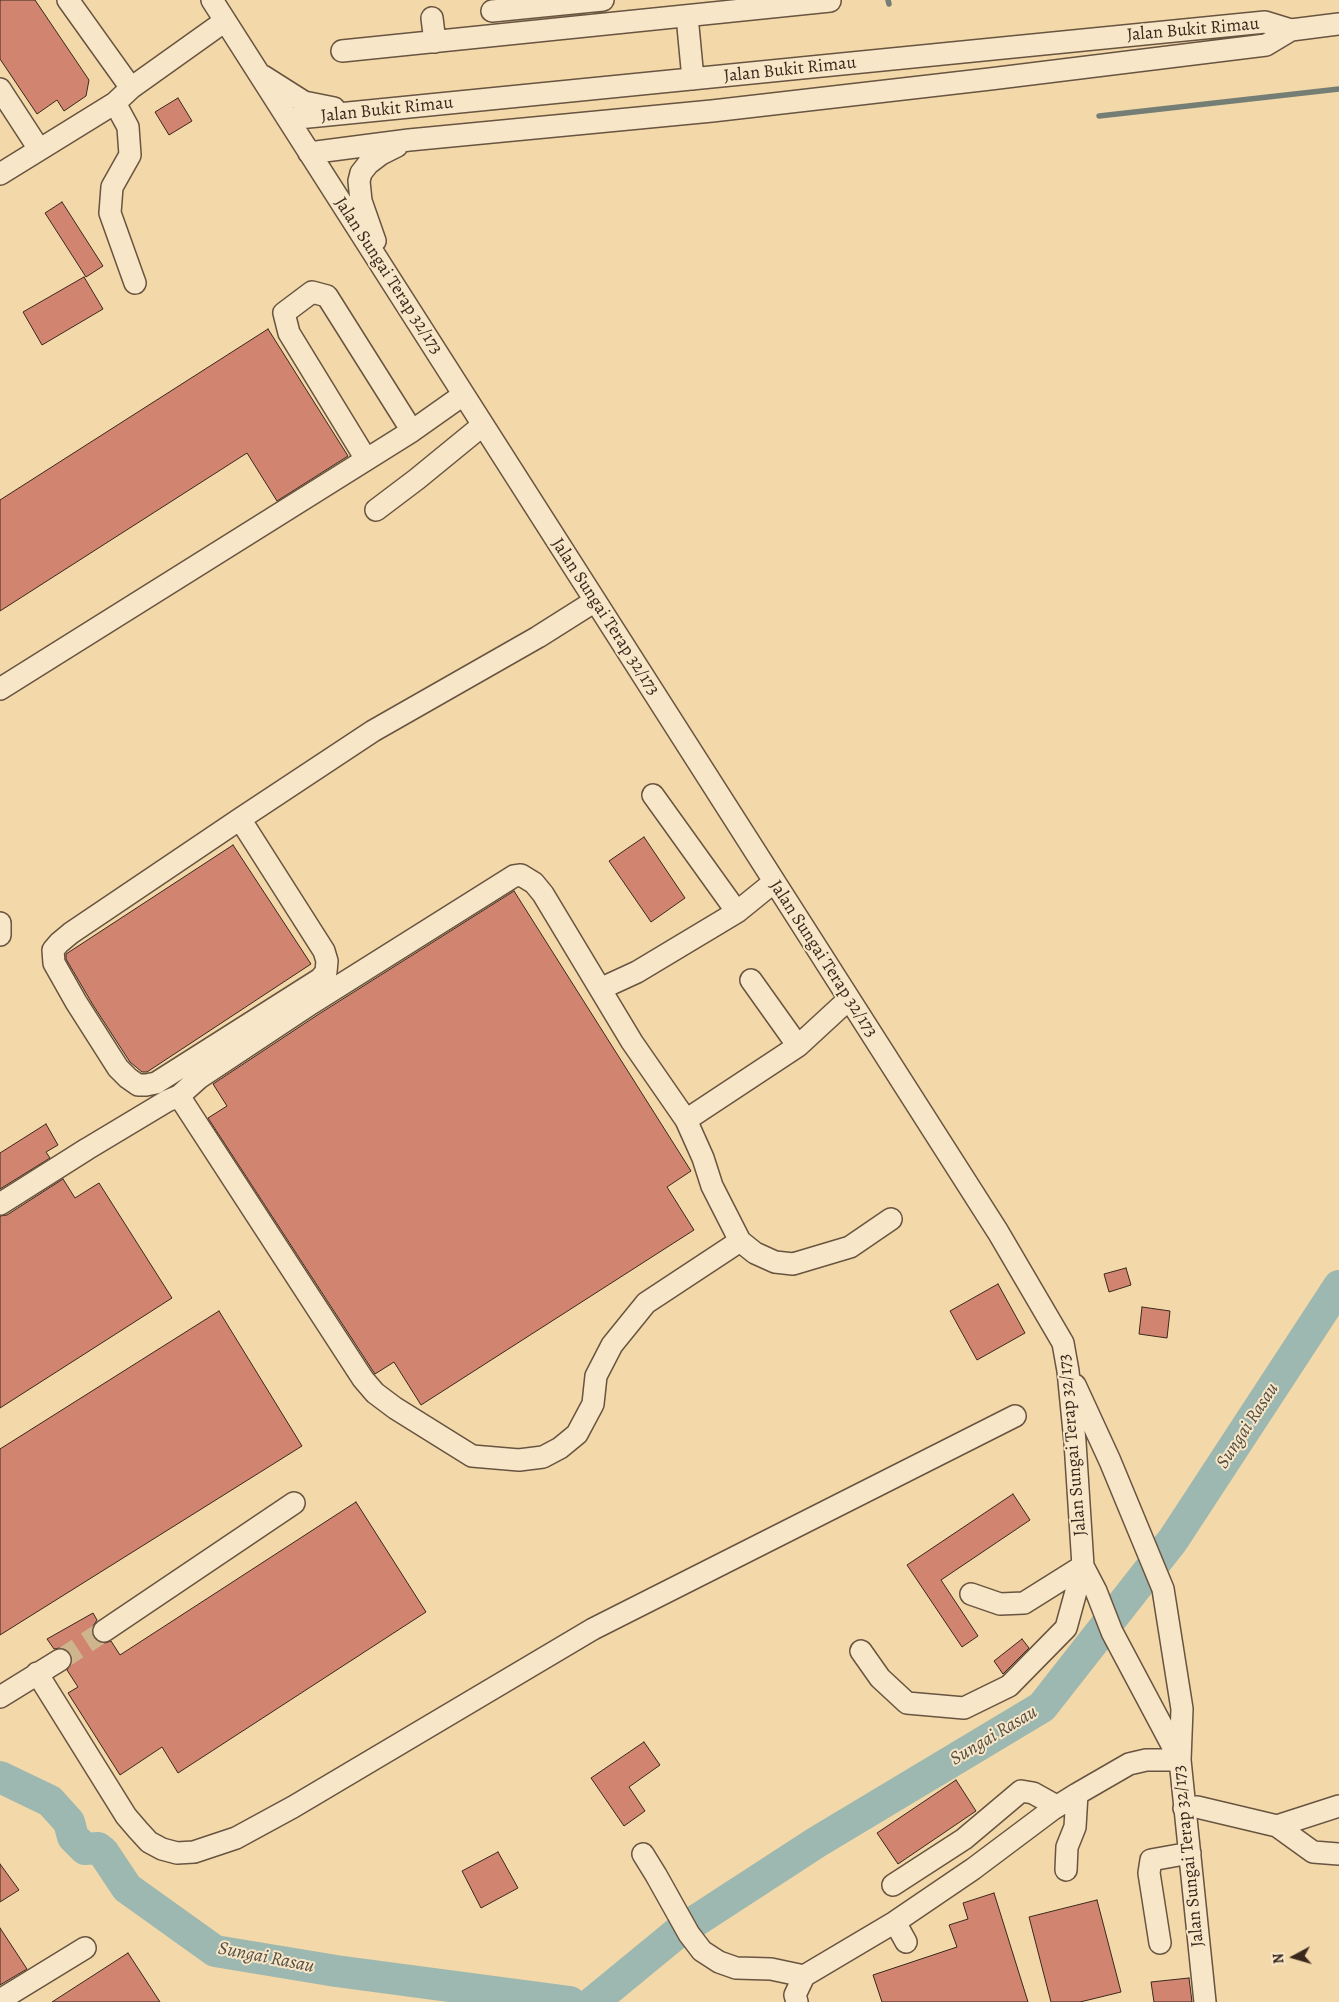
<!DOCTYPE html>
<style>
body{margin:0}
#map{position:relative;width:1339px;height:2002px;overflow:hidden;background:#f3d8a9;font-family:Alegreya,serif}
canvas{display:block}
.north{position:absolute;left:1269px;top:1932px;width:50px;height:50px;-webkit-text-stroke:4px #f7e6c7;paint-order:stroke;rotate:264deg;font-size:14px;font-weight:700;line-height:20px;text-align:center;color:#3a281d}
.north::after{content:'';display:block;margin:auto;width:18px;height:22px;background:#3a281d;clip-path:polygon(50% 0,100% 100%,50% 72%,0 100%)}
</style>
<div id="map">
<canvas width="1339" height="2002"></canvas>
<div class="north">N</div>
</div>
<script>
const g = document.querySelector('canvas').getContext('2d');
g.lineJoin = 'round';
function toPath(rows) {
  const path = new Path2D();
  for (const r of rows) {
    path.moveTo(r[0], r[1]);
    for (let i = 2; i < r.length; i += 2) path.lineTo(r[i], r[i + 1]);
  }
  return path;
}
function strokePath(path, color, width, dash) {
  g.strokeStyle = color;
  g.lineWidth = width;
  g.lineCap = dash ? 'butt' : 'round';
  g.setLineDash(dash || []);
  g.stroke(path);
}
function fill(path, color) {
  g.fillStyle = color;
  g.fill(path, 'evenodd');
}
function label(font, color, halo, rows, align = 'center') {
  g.font = font + ' Alegreya,serif';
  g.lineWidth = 4;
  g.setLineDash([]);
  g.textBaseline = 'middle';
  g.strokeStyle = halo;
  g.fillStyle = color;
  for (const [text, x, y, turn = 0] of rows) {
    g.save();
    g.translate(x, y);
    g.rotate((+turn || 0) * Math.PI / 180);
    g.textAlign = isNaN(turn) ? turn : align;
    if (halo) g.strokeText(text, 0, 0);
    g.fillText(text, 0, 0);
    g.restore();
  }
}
const stream = toPath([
 [888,0,889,4],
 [1099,116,1339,89]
]);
const river = toPath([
 [0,1777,50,1801,69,1822,73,1837,85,1849,98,1848,103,1852,127,1888,215,1951,336,1971,570,2002],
 [593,2002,677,1933,817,1842,1042,1707,1173,1540,1339,1286]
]);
const building = toPath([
 [0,0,35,0,89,80,86,96,64,111,57,100,37,114,0,59,0,0],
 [178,98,192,121,169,135,155,112,178,98],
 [62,202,103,266,86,277,45,213,62,202],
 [84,277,103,309,42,345,23,312,84,277],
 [268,329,348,456,277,501,247,453,0,611,0,500,268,329],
 [644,837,685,898,651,922,609,861,644,837],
 [233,845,311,964,147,1072,142,1072,130,1062,93,1005,66,959,66,954,233,845],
 [514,891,691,1171,667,1187,694,1230,421,1405,394,1362,375,1374,373,1371,208,1118,227,1106,213,1084,319,1014,514,891],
 [46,1124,58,1145,46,1152,50,1158,0,1189,0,1153,46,1124],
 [63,1179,75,1198,99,1183,172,1298,0,1408,0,1216,7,1215,63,1179],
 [1126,1268,1131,1285,1109,1292,1104,1274,1126,1268],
 [998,1284,1025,1333,977,1360,950,1311,998,1284],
 [1142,1307,1170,1311,1167,1338,1139,1334,1142,1307],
 [219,1311,302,1446,0,1635,0,1449,219,1311],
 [1013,1494,1030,1520,941,1580,978,1636,962,1647,907,1565,1013,1494],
 [356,1502,426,1612,178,1773,162,1747,120,1775,68,1693,78,1687,67,1670,72,1660,71,1654,65,1649,60,1648,54,1649,47,1639,93,1613,97,1620,93,1626,92,1632,93,1638,99,1642,105,1643,111,1641,120,1655,356,1502],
 [1022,1639,1029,1648,1003,1674,994,1661,1022,1639],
 [644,1742,660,1765,629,1787,645,1811,624,1826,591,1778,644,1742],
 [956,1780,976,1811,898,1864,877,1833,956,1780],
 [498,1852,518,1888,481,1908,462,1871,498,1852],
 [0,1864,19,1890,0,1902,0,1864],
 [994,1893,1028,2002,882,2002,873,1975,957,1947,949,1925,968,1919,963,1903,994,1893],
 [1097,1900,1121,1992,1080,2002,1051,2002,1029,1917,1097,1900],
 [0,1928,27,1969,0,1985,0,1928],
 [128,1953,160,2002,52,2002,128,1953],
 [1189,1978,1192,2002,1154,2002,1151,1982,1189,1978]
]);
const minorTunnel = toPath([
 [60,1660,104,1631]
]);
const minor = toPath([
 [68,0,131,88],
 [212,0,998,1232,1063,1343,1068,1371,1075,1442,1083,1566,1096,1591,1112,1632,1180,1760,1205,2002],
 [492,11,603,0],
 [687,16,693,79],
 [432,18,435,42],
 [342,51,830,1],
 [263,76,304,102,334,108],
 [0,89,39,149],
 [115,103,128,127,130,155,112,187,110,213,135,283],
 [288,119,1265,22,1291,30,1339,24],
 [309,153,409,140,712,111,990,79,1266,45,1291,30],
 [0,174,115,103,131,88,225,21],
 [375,241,361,201,359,181,361,173,368,164,381,154,397,146],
 [366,459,289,333,284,313,312,292,327,296,412,431],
 [376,510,417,479,483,425],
 [0,689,412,431,463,395],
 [240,819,324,951,327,961,326,972,320,979,156,1083,146,1085,138,1085,128,1078,118,1068,76,1002,54,963,53,950,59,943,71,933,240,819,373,731,538,637,595,601],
 [737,912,774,882],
 [0,935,0,923],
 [751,980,798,1046],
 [600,989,637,972,737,912,653,795],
 [179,1096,199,1078,312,1003,514,876,521,875,534,883,543,894,632,1042,686,1120,703,1158,712,1186,740,1241,755,1253,775,1262,793,1264,850,1247,891,1219],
 [686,1120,798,1046,849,999],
 [0,1204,87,1149,167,1101,179,1096,363,1379,375,1393,395,1408,472,1456,519,1460,543,1457,560,1448,577,1434,593,1404,596,1376,612,1345,646,1303,740,1241],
 [971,1594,1000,1604,1024,1603,1083,1566],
 [104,1631,294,1503],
 [861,1651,880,1678,907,1703,964,1708,1009,1686,1066,1628,1083,1566],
 [37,1673,126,1816,138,1830,149,1842,162,1849,177,1853,194,1852,236,1838,293,1807,593,1629,1015,1416],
 [0,1697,60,1660],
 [1184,1808,1197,1807,1277,1826,1313,1852,1339,1854],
 [1277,1826,1339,1806],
 [643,1854,656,1875,689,1934,702,1951,719,1962,736,1968,771,1969,804,1976],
 [1066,1870,1067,1847,1075,1827,1077,1794],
 [893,1885,964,1839,1021,1791,1033,1793,1051,1803,1053,1809],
 [895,1922,906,1942],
 [1160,1943,1149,1873,1151,1860,1190,1853],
 [0,2000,85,1948],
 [797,2002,795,1995,804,1976,895,1922,973,1869,1053,1809,1077,1794,1129,1764,1146,1760,1180,1760,1182,1709,1163,1589,1110,1461,1075,1385]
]);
const streetNames = [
 ["Jalan Bukit Rimau",1193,30,-5],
 ["Jalan Bukit Rimau",790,70,-6],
 ["Jalan Bukit Rimau",387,110,-6],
 ["Jalan Sungai Terap 32/173",388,276,57],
 ["Jalan Sungai Terap 32/173",605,617,57],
 ["Jalan Sungai Terap 32/173",823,959,57],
 ["Jalan Sungai Terap 32/173",1073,1445,-95],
 ["Jalan Sungai Terap 32/173",1189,1856,-96]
];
const waterNames = [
 ["Sungai Rasau",1248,1426,-57],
 ["Sungai Rasau",994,1736,-31],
 ["Sungai Rasau",266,1958,11]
];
strokePath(stream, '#757e75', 5.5);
strokePath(river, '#9db8b0', 32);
fill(building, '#d18570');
strokePath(building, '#3a281d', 1);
strokePath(minorTunnel, '#ceb58d', 21, [21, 11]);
strokePath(minor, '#685440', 24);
strokePath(minor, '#f7e6c7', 21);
label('18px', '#3a281d', '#f7e6c7', streetNames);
label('italic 19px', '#534c42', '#f7e6c7', waterNames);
</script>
